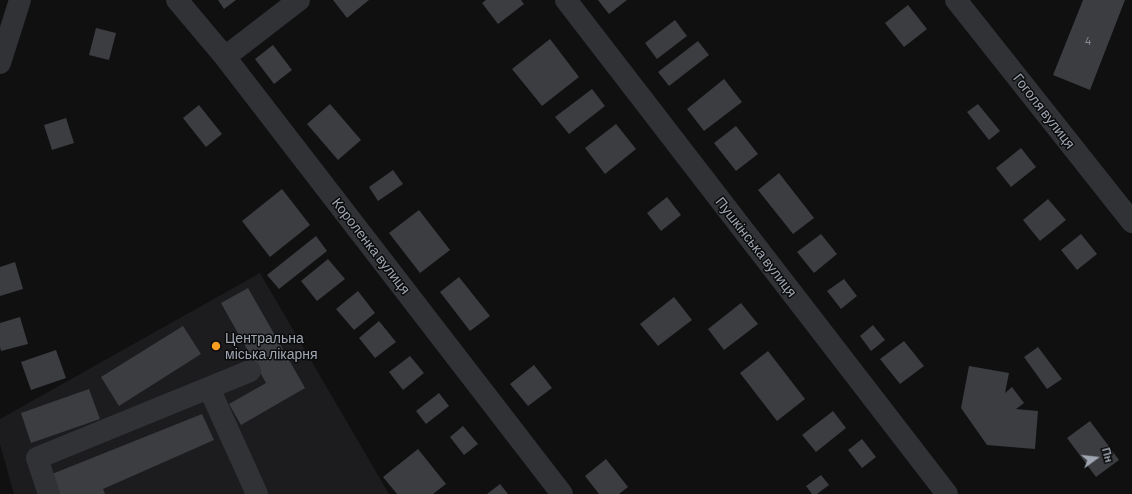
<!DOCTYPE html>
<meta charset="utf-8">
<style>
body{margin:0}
#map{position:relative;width:1132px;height:494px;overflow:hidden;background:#101011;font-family:Barlow,sans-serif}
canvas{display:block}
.north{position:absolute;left:1076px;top:438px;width:40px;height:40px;-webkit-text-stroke:3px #0b0b0c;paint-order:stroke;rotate:75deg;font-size:11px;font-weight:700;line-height:16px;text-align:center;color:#a0a7b2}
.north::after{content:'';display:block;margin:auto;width:14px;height:18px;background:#a0a7b2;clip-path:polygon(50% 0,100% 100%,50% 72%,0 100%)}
</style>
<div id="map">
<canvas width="1132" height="494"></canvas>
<div class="north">Пн</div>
</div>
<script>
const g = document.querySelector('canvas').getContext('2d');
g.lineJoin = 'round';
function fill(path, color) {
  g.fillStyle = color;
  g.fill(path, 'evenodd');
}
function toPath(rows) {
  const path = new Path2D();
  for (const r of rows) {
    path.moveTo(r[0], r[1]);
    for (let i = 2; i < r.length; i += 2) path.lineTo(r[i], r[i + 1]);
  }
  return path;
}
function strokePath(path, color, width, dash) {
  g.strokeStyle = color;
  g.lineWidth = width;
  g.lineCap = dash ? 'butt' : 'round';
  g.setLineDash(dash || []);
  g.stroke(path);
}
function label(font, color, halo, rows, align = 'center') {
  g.font = font + ' Barlow,sans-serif';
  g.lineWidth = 3;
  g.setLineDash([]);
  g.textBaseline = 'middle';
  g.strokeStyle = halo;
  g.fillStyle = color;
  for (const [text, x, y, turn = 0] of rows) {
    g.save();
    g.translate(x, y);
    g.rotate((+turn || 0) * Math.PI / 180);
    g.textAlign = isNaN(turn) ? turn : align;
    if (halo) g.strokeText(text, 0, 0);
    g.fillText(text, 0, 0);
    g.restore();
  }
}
const built = toPath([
 [260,273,389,494,14,494,0,444,0,419]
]);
const building = toPath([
 [218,0,236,0,224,9],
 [333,0,369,0,347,18],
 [486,0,521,0,524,4,498,24,482,3],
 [598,0,627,0,609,14],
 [1083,0,1125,0,1090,90,1053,75],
 [908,5,927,29,904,47,885,23],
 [675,20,687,36,657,59,645,43],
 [96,28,116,33,109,60,89,55],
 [550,39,579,77,542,106,512,69],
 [698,41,709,55,669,86,658,72],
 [273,45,292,70,274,84,255,59],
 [724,79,742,102,704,131,687,109],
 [592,89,605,106,569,134,555,117],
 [330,104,361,140,338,160,307,124],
 [978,104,1000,131,989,140,967,112],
 [199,105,222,134,206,147,183,118],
 [66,118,74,143,52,150,44,125],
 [616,124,636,149,605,174,585,148],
 [736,126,758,154,736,171,714,143],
 [1021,148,1036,167,1011,187,996,168],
 [393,170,403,184,378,201,369,187],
 [779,173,814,218,793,234,758,190],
 [282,189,310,225,270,257,242,221],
 [667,197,681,215,661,231,647,213],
 [1048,199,1066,220,1040,241,1023,220],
 [419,210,450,250,420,273,389,233],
 [821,234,837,254,814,273,797,252],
 [1081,234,1097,254,1077,270,1061,250],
 [316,236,327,251,279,289,267,275],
 [328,259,345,279,317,301,301,281],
 [15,262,23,289,0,296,0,267],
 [459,277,490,316,470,331,440,292],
 [844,279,857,296,841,309,827,291],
 [248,288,305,388,241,425,229,404,266,383,221,303],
 [358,291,375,313,354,330,336,309],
 [674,297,692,320,658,346,640,324],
 [741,303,758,324,724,350,708,329],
 [20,317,28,344,1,351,0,347,0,323],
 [379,321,396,342,375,358,359,338],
 [873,325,885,340,871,351,860,336],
 [183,326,201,354,119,406,101,377],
 [904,341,924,366,900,384,880,359],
 [1038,347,1062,379,1047,389,1024,357],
 [56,350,66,378,31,390,21,362],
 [768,351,805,399,777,421,740,373],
 [410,356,424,373,403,390,389,372],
 [534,365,552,388,528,406,510,384],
 [969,366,1009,373,1005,393,1012,387,1024,403,1016,409,1038,411,1035,449,987,445,961,408],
 [89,389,100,419,31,443,21,413],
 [439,393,449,406,426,424,416,411],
 [833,411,846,428,816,452,802,435],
 [202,414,214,440,103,489,105,494,60,494,52,474],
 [1090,421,1119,460,1096,477,1067,438],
 [463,426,478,444,464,455,450,437],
 [862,439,876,457,862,468,848,450],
 [418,449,446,484,433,494,397,494,383,477],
 [606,459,628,487,619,494,599,494,585,476],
 [821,475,829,485,817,494,812,494,806,486],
 [500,484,508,494,487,494]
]);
const minor = toPath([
 [177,0,225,57,562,494],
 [566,0,947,494],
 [956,0,1132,222],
 [225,57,299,0],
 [0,63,20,0],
 [209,388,257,494],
 [49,494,37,458,250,371]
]);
const markers = [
 [216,346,5,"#f79e21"]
];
const numberNames = [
 ["4",1088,41]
];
const streetNames = [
 ["Гоголя вулиця",1044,111,52],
 ["Короленка вулиця",371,246,52],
 ["Пушкінська вулиця",756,247,52]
];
const poiNames = [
 ["Центральна",225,338],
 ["міська лікарня",225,354]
];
fill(built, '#1c1c1e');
fill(building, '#3b3d41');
strokePath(minor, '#303236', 22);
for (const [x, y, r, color] of markers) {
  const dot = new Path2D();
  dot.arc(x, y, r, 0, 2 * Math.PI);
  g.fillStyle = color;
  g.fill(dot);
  strokePath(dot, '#0b0b0c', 1.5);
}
label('12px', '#878c96', null, numberNames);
label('14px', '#a0a7b2', '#0b0b0c', streetNames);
label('14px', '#a0a7b2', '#0b0b0c', poiNames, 'left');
</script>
